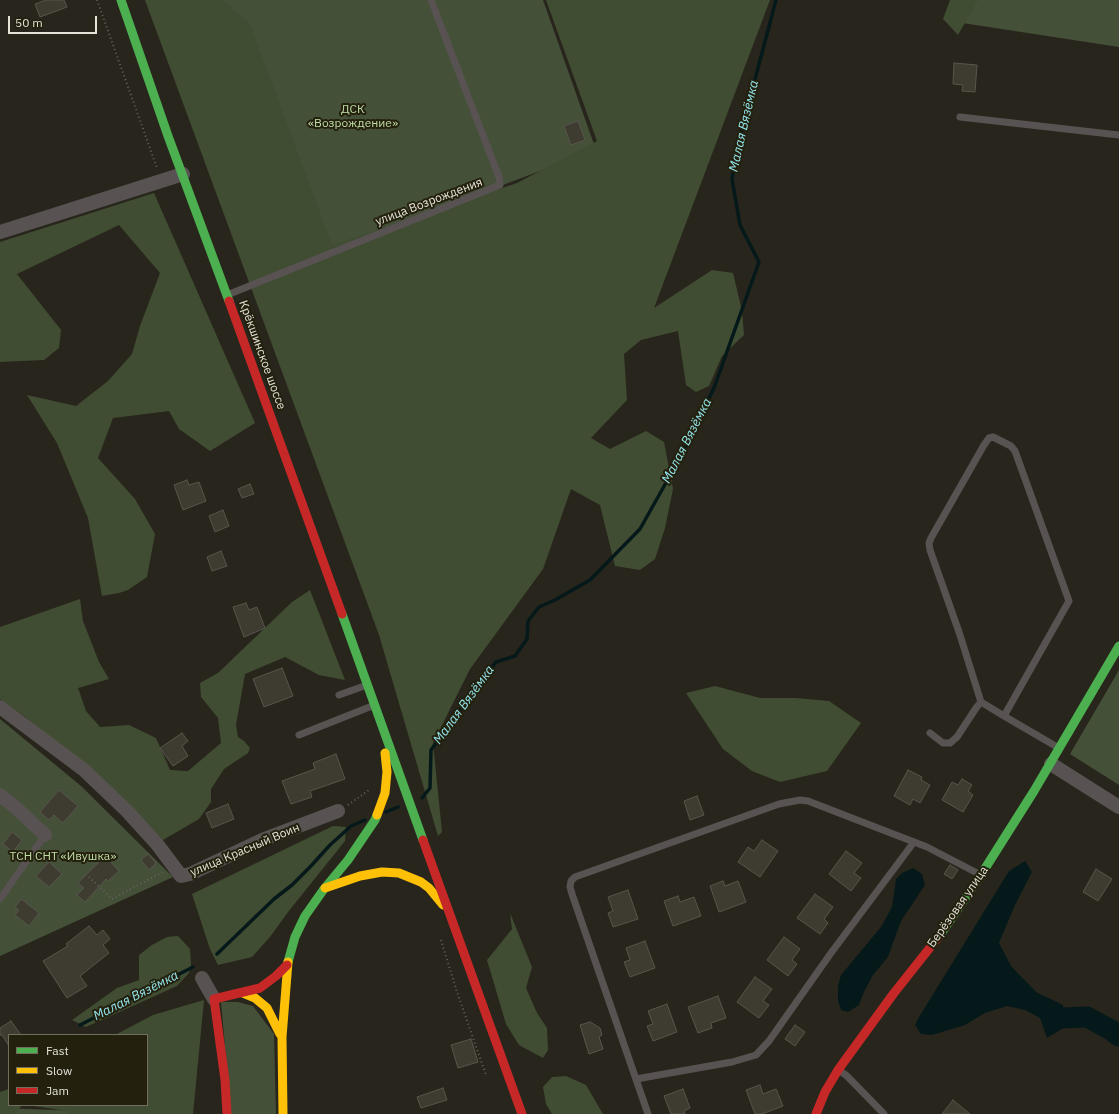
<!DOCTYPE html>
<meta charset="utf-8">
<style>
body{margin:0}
#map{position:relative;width:1119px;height:1114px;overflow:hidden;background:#28261c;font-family:"IBM Plex Sans",sans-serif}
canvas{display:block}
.legend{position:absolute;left:8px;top:1034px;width:140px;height:72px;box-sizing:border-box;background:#23200e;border:1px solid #716e5f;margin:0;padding:5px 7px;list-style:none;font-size:12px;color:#e5e3d8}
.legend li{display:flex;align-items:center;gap:8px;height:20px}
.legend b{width:20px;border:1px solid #716e5f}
.scale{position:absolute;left:8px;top:16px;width:89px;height:18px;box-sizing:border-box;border:2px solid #e5e3d8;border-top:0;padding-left:5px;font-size:12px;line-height:14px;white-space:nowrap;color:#e5e3d8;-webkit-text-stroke:3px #23200e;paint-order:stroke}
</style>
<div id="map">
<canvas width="1119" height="1114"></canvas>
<ul class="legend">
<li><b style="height:5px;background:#4caf50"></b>Fast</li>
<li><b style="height:5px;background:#ffc107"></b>Slow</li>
<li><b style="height:5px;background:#c62828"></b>Jam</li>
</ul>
<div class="scale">50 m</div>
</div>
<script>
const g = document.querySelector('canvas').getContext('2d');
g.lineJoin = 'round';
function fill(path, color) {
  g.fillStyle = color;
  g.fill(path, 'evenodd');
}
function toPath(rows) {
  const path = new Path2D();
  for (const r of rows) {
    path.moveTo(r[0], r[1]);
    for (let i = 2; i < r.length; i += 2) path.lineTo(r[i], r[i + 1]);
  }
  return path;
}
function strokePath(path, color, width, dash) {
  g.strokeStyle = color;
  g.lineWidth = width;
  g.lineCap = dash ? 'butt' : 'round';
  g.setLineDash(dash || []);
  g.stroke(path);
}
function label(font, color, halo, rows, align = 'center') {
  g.font = font + ' "IBM Plex Sans",sans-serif';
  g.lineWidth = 4;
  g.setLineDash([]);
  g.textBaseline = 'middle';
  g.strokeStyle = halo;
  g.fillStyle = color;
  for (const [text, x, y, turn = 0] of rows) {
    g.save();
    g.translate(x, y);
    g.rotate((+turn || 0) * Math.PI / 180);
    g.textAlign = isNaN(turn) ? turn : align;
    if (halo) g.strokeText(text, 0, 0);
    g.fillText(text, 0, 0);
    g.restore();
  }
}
const green = toPath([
 [181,0,543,0,596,150,287,266],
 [972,0,1119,0,1119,47,956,22],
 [1119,670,1119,785,1070,754],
 [0,719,81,786,173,877,0,956],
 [221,1002,238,1002,253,1006,274,1034,276,1114,231,1114],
 [0,1108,165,1114,0,1114]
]);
const forest = toPath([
 [145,0,222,0,250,24,332,245,517,183,597,141,546,0,770,0,654,308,712,270,733,273,742,311,744,335,722,356,709,386,696,392,686,385,678,331,641,340,624,354,627,400,591,438,610,449,646,431,664,442,673,489,665,528,655,559,640,570,615,566,600,505,571,489,543,569,470,669,433,743,442,832,438,836,379,635],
 [950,0,978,0,958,35,943,19],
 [154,193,255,423,210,451,179,429,169,411,113,418,98,458,135,499,155,534,147,577,128,590,119,593,102,596,88,518,57,443,27,395,76,406,108,381,132,354,140,326,160,273,119,225,17,274,61,330,59,348,44,360,0,362,0,242],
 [310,590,345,680,319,675,285,657,245,674,236,725,238,737,244,741,250,748,248,753,224,769,211,789,211,802,199,819,163,840,111,789,24,716,0,699,0,627,80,599,83,621,99,662,109,679,78,688,86,711,100,727,129,725,156,738,170,770,188,771,221,743,218,718,201,697,200,683,218,673,292,602],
 [715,686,760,698,796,698,829,701,861,723,827,771,780,782,752,771,723,749,686,693],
 [333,826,346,827,345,841,288,912,270,937,252,957,218,965,210,949,192,894],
 [510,913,532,967,526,988,537,1013,547,1028,548,1050,543,1058,519,1045,506,1024,487,960,512,929],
 [178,936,190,949,191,965,189,973,177,986,86,1027,72,1020,117,988,139,980,139,955,152,945,167,937],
 [204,1000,193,1114,71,1114,66,1111,28,1105,147,1105,147,1035,115,1035,153,1015],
 [566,1076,586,1085,603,1114,552,1114,546,1104,543,1087,552,1077],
 [9,1089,9,1105,22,1105,15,1114,0,1114,0,1092]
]);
const water = toPath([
 [1025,861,1032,872,1015,905,999,943,1011,966,1036,992,1063,1005,1062,1029,1047,1038,1040,1018,1025,1010,1007,1006,985,1013,965,1025,932,1035,921,1034,915,1025,919,1017,1009,871],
 [913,868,922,874,925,885,901,921,888,957,873,975,864,992,859,1005,848,1012,841,1010,838,1001,838,986,841,975,881,927,892,907,896,879,902,873]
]);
const stream = toPath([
 [422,798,430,788,431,750,479,684,496,662,515,656,527,639,528,621,539,607,555,600,590,580,640,529,681,456,714,388,759,262,740,225,732,179,736,151,776,0],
 [386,812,398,807],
 [217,954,274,899,292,885,310,867,330,845,351,826,365,820],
 [80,1025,193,967]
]);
const river = toPath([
 [1062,1018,1087,1017,1111,1030,1119,1036]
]);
const building = toPath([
 [46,0,64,0,67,7,40,17,35,4,46,0],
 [954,63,977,65,975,92,962,91,963,85,953,84,954,63],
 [578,121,585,140,571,145,564,126,578,121],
 [187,480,189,485,199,482,206,501,183,510,174,485,187,480],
 [250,484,254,494,242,498,238,489,250,484],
 [223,510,229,526,215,532,209,516,223,510],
 [221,551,227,566,212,571,207,557,221,551],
 [246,603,249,610,257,607,265,628,244,637,233,607,246,603],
 [282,668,293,696,264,707,253,679,282,668],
 [182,733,188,741,182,746,188,756,173,766,160,748,182,733],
 [336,754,345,779,310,791,312,797,291,804,282,781,315,769,313,763,336,754],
 [908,770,922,777,921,780,930,785,920,803,913,799,910,805,894,796,908,770],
 [962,779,972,785,968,791,973,795,963,812,942,800,952,782,958,785,962,779],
 [59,790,78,806,63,823,54,815,49,820,40,812,59,790],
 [697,796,704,815,690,820,684,801,697,796],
 [228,804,234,819,212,828,206,813,228,804],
 [12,832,22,840,13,852,3,844,12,832],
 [762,840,778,851,760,877,738,862,748,847,754,851,762,840],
 [846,851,862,863,854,873,861,878,851,891,829,874,846,851],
 [148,854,156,863,149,870,141,860,148,854],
 [105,856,119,871,108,881,106,879,85,902,77,895,84,888,78,883,105,856],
 [49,862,62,874,49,887,36,876,49,862],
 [950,865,958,870,952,879,944,874,950,865],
 [1096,869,1112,879,1098,901,1083,892,1096,869],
 [723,881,725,886,738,881,746,902,719,912,710,886,723,881],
 [628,890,638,919,613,927,608,913,613,911,608,897,628,890],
 [815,894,833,907,824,919,828,923,820,934,797,918,815,894],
 [678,896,680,902,694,897,701,916,673,926,664,901,678,896],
 [21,899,39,913,29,926,15,915,19,910,15,907,21,899],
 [89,926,97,935,103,930,110,939,103,945,109,953,80,976,87,986,67,998,43,961,68,946,66,944,89,926],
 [784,937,800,949,792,960,797,964,788,976,767,960,784,937],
 [645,941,655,968,630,977,624,962,630,960,626,948,645,941],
 [755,977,772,989,763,1001,769,1005,759,1018,737,1002,755,977],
 [718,996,726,1018,711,1023,712,1028,698,1033,688,1007,718,996],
 [667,1004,677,1032,653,1041,647,1026,653,1024,648,1011,667,1004],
 [11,1021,21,1035,9,1035,9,1046,2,1035,0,1035,0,1028,11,1021],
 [590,1022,600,1028,602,1035,599,1037,603,1049,589,1054,580,1025,590,1022],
 [795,1025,805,1032,795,1046,785,1039,795,1025],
 [471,1039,478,1062,458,1068,451,1045,471,1039],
 [760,1085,763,1094,776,1089,783,1106,762,1114,755,1114,746,1090,760,1085],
 [443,1088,447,1100,421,1108,417,1097,443,1088],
 [683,1089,690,1108,684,1111,685,1114,671,1114,664,1096,683,1089],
 [953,1100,970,1114,942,1114,953,1100]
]);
const path = toPath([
 [97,0,157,168],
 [348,805,369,790],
 [89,877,112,899,163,872],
 [441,940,457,992,486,1075]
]);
const lane = toPath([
 [960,117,1119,135],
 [227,295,500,185,499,177,431,0],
 [339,695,367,685],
 [1004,716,1069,601,1015,451,1011,446,993,437,989,438,984,445,931,538,929,543,930,550,959,632,981,702,1004,716,1052,744,1057,747],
 [930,733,943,743,950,743,957,737,976,708,981,702],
 [299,735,372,706],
 [0,899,45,835],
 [838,1070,846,1075,884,1114],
 [636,1079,732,1062,756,1055,769,1041,831,953,914,842],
 [648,1114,572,894,570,887,571,881,575,877,779,804,800,800,808,801,927,847,979,874]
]);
const street = toPath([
 [0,232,183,174],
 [0,707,84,770,127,811,157,844,181,876,190,874,262,840,338,811],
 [1051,764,1119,807],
 [0,795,14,806,45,835],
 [202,978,214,999]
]);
const fast = toPath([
 [121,0,168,136,229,301],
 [342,614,423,840],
 [940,935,979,878,1034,791,1119,646],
 [288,962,295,937,305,916,324,889,348,860,375,820,377,815]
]);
const slow = toPath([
 [377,815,385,793,387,772,385,753],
 [325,888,360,876,382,872,399,873,421,882,429,888,443,905],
 [243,993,255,998,267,1008,280,1034],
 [283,1114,282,1037,288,962]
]);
const jam = toPath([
 [229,301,342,614],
 [423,840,522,1114],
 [227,1114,225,1080,214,999,260,988,276,976,287,965],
 [816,1114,825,1092,838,1070,894,993,940,935]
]);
const parkNames = [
 ["ДСК",353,110],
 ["«Возрождение»",353,124],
 ["ТСН СНТ «Ивушка»",63,857]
];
const streetNames = [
 ["улица Возрождения",429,202,-21],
 ["Крёкшинское шоссе",262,355,70],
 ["улица Красный Воин",245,850,-23],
 ["Берёзовая улица",958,907,-55]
];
const waterNames = [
 ["Малая Вязёмка",744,126,-77],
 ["Малая Вязёмка",687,441,-63],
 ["Малая Вязёмка",464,705,-54],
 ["Малая Вязёмка",136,996,-27]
];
fill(green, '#455038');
fill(forest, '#404d32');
fill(water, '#05191a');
strokePath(stream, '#05191a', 3.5);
strokePath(river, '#05191a', 21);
fill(building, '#3e3b30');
strokePath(building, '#57554d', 1);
strokePath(path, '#64615e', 2, [1, 3]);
strokePath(lane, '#585352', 7);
strokePath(street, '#585352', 14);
strokePath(fast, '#4caf50', 9);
strokePath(slow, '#ffc107', 9);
strokePath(jam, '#c62828', 9);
label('12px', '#c1dea6', '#23200e', parkNames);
label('12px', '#e5e3d8', '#23200e', streetNames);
label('italic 13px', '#94e6ee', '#23200e', waterNames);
</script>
